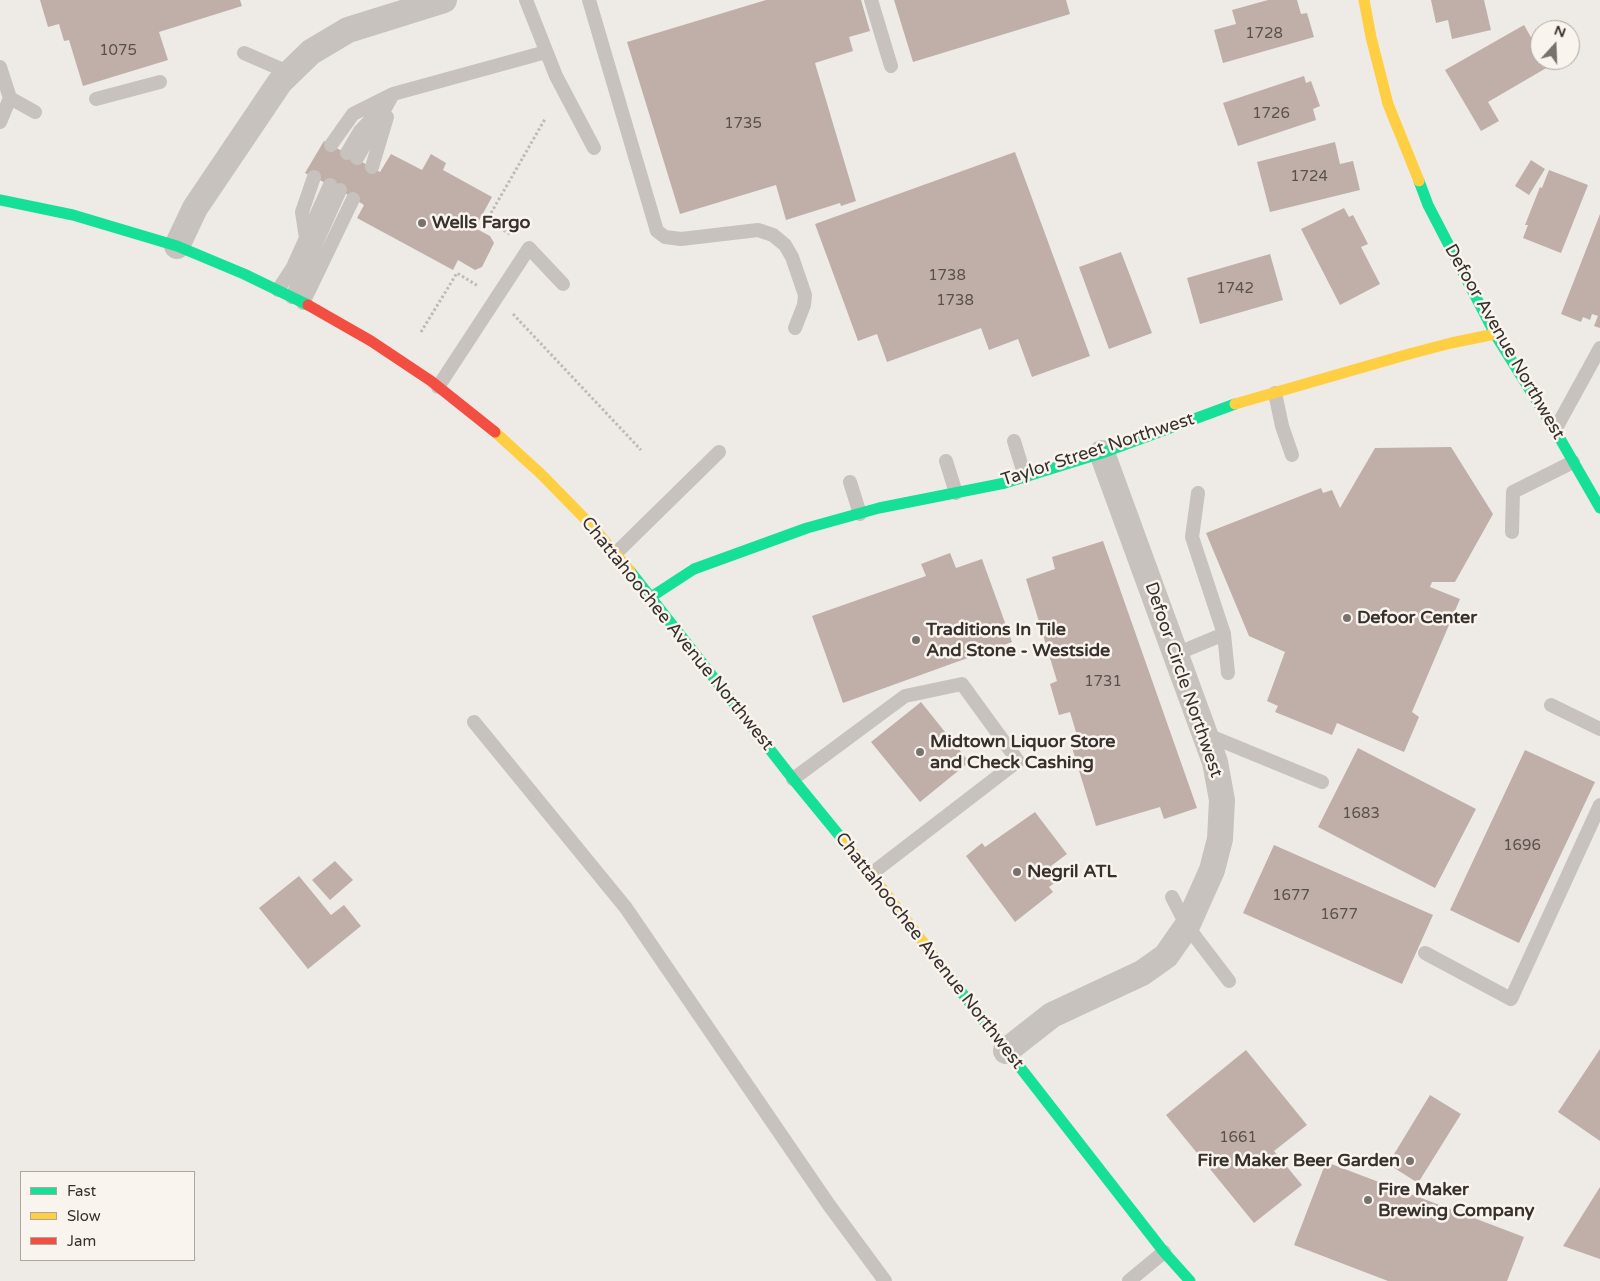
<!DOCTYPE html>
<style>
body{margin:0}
#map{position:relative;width:1600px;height:1281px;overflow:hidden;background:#eeeae6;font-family:"Varela Round",sans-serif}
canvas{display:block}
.legend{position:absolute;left:20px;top:1171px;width:175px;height:90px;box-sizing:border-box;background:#f9f4ee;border:1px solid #aca6a0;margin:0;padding:6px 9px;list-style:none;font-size:15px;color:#38302c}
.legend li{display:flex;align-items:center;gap:10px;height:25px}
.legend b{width:25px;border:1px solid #aca6a0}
.north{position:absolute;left:1530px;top:20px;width:50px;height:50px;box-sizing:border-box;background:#f9f4ee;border:1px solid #aca6a0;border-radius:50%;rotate:20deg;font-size:14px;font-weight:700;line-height:20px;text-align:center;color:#38302c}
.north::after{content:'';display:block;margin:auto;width:18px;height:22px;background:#78716d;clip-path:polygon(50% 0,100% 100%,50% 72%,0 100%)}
</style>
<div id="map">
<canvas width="1600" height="1281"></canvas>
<ul class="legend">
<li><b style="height:6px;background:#16e098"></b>Fast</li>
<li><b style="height:6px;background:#ffcf43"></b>Slow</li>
<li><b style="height:6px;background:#f24e42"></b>Jam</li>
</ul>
<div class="north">N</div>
</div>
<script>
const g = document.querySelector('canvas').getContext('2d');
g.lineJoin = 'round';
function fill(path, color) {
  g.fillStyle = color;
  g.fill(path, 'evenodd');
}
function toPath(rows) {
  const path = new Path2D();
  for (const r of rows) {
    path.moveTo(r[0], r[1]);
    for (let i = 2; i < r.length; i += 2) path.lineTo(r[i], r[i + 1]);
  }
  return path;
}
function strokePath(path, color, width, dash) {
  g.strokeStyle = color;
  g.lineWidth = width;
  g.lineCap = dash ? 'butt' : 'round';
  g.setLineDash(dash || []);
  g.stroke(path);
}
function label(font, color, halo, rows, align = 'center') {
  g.font = font + ' "Varela Round",sans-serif';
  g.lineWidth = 5;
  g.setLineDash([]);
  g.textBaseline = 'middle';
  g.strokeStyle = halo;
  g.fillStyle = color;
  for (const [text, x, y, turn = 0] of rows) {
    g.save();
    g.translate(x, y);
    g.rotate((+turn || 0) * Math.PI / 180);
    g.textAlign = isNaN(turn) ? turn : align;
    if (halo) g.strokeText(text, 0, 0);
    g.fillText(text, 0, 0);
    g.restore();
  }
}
const building = toPath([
 [40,0,240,0,242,6,159,32,168,60,83,86,69,40,64,41,59,24,48,27],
 [766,0,861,0,870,31,849,37,853,51,815,63,856,201,841,206,840,203,786,220,776,185,680,214,627,42],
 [894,0,1066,0,1070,14,913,62],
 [1268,0,1297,0,1301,14,1307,13,1314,37,1223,63,1214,30,1236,24,1232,10],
 [1431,0,1484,0,1491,30,1452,39,1448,20,1436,23],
 [1524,25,1540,53,1540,60,1544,60,1548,67,1488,102,1499,121,1481,131,1445,70],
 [1304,76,1306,83,1311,81,1320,106,1313,109,1316,120,1238,146,1223,103],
 [324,141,380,172,391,154,422,170,431,154,446,163,443,170,492,197,475,228,490,236,494,243,482,267,475,270,458,260,453,270,357,218,364,205,340,190,305,173],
 [1335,142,1340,164,1353,161,1360,190,1270,212,1257,162],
 [1015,152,1090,356,1032,377,1018,339,989,350,981,328,887,362,877,334,858,341,815,224],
 [1531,160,1545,169,1529,195,1515,186],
 [1549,170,1588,185,1561,253,1523,238,1528,225,1525,225,1540,187,1542,188],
 [1344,208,1349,217,1353,215,1368,244,1361,247,1380,284,1340,305,1301,229],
 [1600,214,1600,328,1594,326,1598,316,1592,314,1590,320,1583,317,1581,322,1561,314],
 [1121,252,1152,333,1109,349,1079,267],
 [1270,254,1283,300,1200,324,1187,278],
 [1451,447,1493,514,1455,582,1432,582,1430,587,1460,599,1412,712,1419,717,1404,752,1337,723,1332,735,1275,712,1278,706,1267,701,1285,652,1249,636,1206,533,1321,488,1323,493,1332,490,1340,508,1375,448],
 [1103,541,1197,808,1164,819,1160,807,1096,826,1070,741,1078,739,1070,712,1059,715,1050,684,1057,681,1026,579,1055,569,1052,557],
 [950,553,956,568,982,559,1012,642,843,703,812,616,926,576,921,564],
 [921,702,969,762,920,802,871,742],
 [1358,748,1476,809,1435,888,1318,827],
 [1525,750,1595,782,1519,943,1450,910],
 [1035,812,1067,854,1051,866,1061,878,1049,887,1053,892,1015,922,966,856,982,843,985,847],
 [1274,845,1433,915,1402,984,1243,913],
 [335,861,353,880,330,900,312,880],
 [299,876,331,915,344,905,361,926,308,969,259,908],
 [1600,1049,1600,1141,1558,1112],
 [1246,1050,1307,1125,1274,1151,1302,1185,1254,1223,1166,1115],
 [1430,1095,1461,1114,1418,1183,1388,1164],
 [1326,1162,1524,1237,1507,1281,1388,1281,1294,1245],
 [1600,1187,1600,1259,1563,1246]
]);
const path = toPath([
 [510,234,487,220,545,119],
 [513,314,641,450],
 [421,332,457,273,478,286]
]);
const lane = toPath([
 [526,0,556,76,594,148],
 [589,0,657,231,665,237,681,239,758,230,773,235,785,245,792,257,805,295,804,305,795,328],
 [871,0,891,66],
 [244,53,290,73],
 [0,67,10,98,0,122],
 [10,98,35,112],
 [96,99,160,82],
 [331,145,353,114,393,94],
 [347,153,360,131,376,114],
 [357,158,393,94,546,52],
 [372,167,387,117],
 [306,238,302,212,314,177],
 [278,290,293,267,330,185],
 [292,297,340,190],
 [303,303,353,199],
 [438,387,529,248,563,284],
 [1275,393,1282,426,1292,455],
 [1555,430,1600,348],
 [1014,441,1025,477],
 [946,461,956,493],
 [850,482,860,514],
 [1512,532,1513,492,1573,462],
 [615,554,719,452],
 [1224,634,1228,673],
 [1176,654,1224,634,1192,537,1198,493],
 [1551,705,1600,729],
 [474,722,626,908,829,1205,885,1281],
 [1205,734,1322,782],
 [793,779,905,696,962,684,1018,761,871,874],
 [1172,897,1187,926,1229,981],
 [1425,953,1511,999,1600,805],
 [1129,1281,1164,1252]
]);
const street = toPath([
 [177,246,195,208,280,82,311,52,348,30,444,0],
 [1006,1051,1052,1015,1142,973,1166,956,1187,926,1212,870,1220,839,1222,800,1215,762,1102,453]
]);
const fast = toPath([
 [1419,181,1428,205,1495,334,1555,430,1600,508],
 [0,200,73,215,177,246,244,274,308,305],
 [630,571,793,779,843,840],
 [651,597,694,569,807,528,879,508,1005,483,1102,453,1235,404],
 [952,980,1164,1252,1190,1281]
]);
const slow = toPath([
 [1364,0,1371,37,1388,104,1419,181],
 [1235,404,1409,354,1451,343,1495,334],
 [495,432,541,474,592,526,630,571],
 [843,840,871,874,952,980]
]);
const jam = toPath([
 [308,305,371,341,431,381,495,432]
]);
const markers = [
 [422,223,5,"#78716d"],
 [1347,618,5,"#78716d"],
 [916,640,5,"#78716d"],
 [920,752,5,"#78716d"],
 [1017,872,5,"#78716d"],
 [1410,1161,5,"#78716d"],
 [1368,1200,5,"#78716d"]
];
const numberNames = [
 ["1728",1264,34],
 ["1075",118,51],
 ["1726",1271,114],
 ["1735",743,124],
 ["1724",1309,177],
 ["1738",947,276],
 ["1742",1235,289],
 ["1738",955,301],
 ["1731",1103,682],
 ["1683",1361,814],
 ["1696",1522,846],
 ["1677",1291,896],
 ["1677",1339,915],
 ["1661",1238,1138]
];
const poiNames = [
 ["Wells Fargo",432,223],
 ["Defoor Center",1357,618],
 ["Traditions In Tile",926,630],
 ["And Stone - Westside",926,651],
 ["Midtown Liquor Store",930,742],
 ["and Check Cashing",930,763],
 ["Negril ATL",1027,872],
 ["Fire Maker Beer Garden",1400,1161,"right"],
 ["Fire Maker",1378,1190],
 ["Brewing Company",1378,1211]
];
const streetNames = [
 ["Defoor Avenue Northwest",1504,342,60],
 ["Taylor Street Northwest",1098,450,-18],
 ["Chattahoochee Avenue Northwest",677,634,51],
 ["Defoor Circle Northwest",1183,680,71],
 ["Chattahoochee Avenue Northwest",929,951,52]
];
fill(building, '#c0afa9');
strokePath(path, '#c0bab6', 3, [2.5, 2.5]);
strokePath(lane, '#c7c2bd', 14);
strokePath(street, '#c7c2bd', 26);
strokePath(fast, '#16e098', 11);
strokePath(slow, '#ffcf43', 11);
strokePath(jam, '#f24e42', 11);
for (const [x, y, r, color] of markers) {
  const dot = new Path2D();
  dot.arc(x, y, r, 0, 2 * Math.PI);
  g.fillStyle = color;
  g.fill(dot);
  strokePath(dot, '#f9f4ee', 2);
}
label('15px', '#5a504b', null, numberNames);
label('bold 18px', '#38302c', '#f9f4ee', poiNames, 'left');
label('18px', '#38302c', '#f9f4ee', streetNames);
</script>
